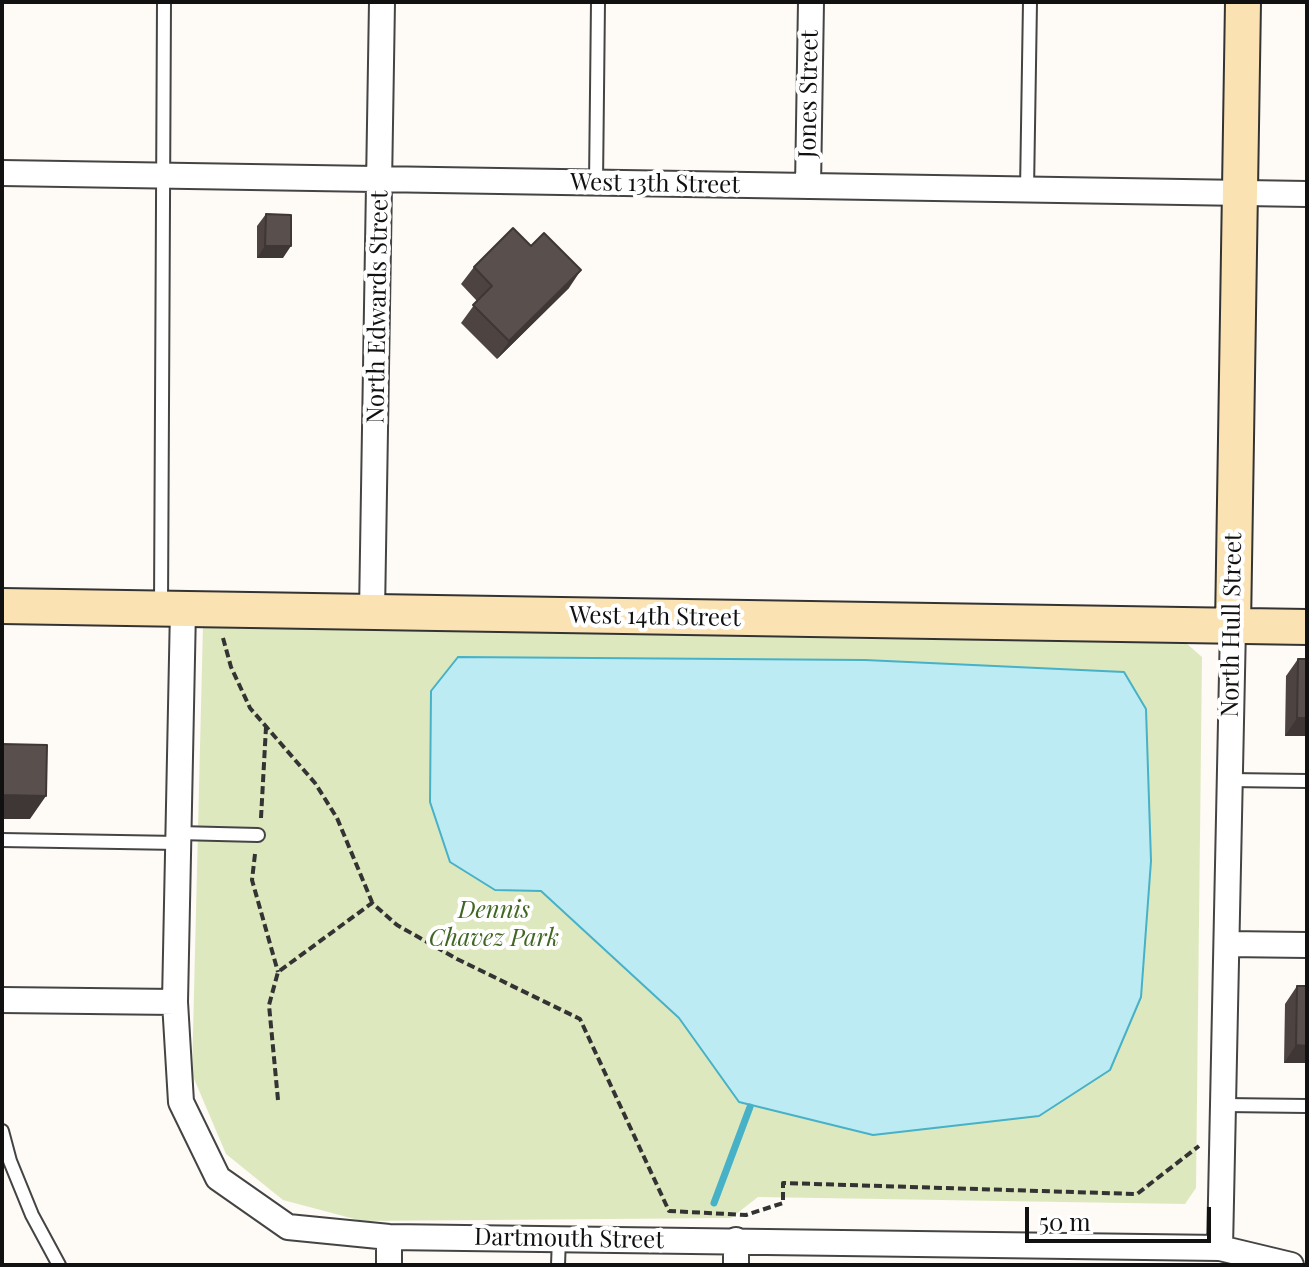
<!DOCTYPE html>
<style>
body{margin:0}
#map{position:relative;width:1309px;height:1267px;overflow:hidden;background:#fefaf5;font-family:"Playfair Display",serif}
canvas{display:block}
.frame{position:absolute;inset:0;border:4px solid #111;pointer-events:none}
.scale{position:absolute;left:1025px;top:1207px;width:186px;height:36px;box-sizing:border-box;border:4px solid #111;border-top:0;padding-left:10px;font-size:24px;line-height:28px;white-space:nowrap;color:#111;-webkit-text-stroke:6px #fff;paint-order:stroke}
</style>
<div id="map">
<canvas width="1309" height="1267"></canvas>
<div class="frame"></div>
<div class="scale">50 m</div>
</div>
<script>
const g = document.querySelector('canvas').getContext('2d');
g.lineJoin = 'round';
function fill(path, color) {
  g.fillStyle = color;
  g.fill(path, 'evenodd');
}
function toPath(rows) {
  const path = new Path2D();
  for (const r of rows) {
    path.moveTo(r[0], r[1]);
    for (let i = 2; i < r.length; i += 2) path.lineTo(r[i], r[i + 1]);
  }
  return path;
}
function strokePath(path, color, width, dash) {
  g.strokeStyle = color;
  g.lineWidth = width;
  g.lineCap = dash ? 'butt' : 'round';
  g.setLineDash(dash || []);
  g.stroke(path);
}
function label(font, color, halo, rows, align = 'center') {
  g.font = font + ' "Playfair Display",serif';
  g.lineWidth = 8;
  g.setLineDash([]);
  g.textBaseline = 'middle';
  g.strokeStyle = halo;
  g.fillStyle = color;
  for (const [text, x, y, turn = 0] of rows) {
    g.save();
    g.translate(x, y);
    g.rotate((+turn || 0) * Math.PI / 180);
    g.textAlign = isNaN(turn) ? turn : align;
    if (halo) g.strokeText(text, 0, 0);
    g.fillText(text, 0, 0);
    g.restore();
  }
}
const green = toPath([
 [203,625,1186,643,1202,657,1196,1188,1185,1204,758,1197,731,1218,362,1221,283,1200,226,1154,192,1074]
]);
const water = toPath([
 [458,657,865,660,1124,672,1146,709,1151,861,1141,997,1110,1070,1039,1116,873,1135,739,1102,679,1018,541,891,495,890,450,862,430,802,431,691,458,657]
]);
const stream = toPath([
 [714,1203,750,1107]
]);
const path = toPath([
 [223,638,231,667,250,708,315,783,337,818,372,902],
 [261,818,266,727],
 [255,854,252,880,278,972],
 [278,1100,269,1005,278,972,372,903,397,925,457,959,580,1019,669,1211,746,1215,783,1203,783,1183,1137,1194,1199,1146]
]);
const lane = toPath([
 [596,183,598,2],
 [1027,190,1030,2],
 [161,606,164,2],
 [1230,780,1307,781],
 [178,833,258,835],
 [2,840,178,843],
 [1225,1105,1307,1106],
 [2,1131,10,1161,32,1215,59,1265],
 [558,1265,559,1238]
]);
const street = toPath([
 [2,173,1307,194],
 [808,186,811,2],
 [183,609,175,1002,181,1102,218,1178,288,1227,389,1237,1220,1248,1291,1265],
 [372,612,382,2],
 [1227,944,1307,945],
 [2,1000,175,1002],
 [389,1237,389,1265],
 [736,1240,736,1265],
 [1220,1248,1233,626]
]);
const secondary = toPath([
 [2,606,1307,627],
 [1233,626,1243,2]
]);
const wall = toPath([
 [266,214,283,258,257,258,257,226],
 [474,267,569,288,497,359,461,323,477,301,461,284],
 [1298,659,1307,736,1285,736,1286,676],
 [1297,986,1307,1063,1284,1063,1285,1004]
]);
const shadedWall = toPath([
 [265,246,291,246,283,258,257,258],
 [581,270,569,288,497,359,509,341],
 [1297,718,1307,718,1307,736,1285,736],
 [2,795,46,796,30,819,2,819],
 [1296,1045,1307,1046,1307,1063,1284,1063]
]);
const building = toPath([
 [266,214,291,215,291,246,265,246,266,214],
 [513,228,531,246,544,233,581,270,509,341,473,305,492,286,474,267,513,228],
 [1298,659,1307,659,1307,718,1297,718,1298,659],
 [2,744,47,745,46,796,2,795,2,744],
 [1297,986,1307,986,1307,1046,1296,1045,1297,986]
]);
const streetNames = [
 ["Jones Street",809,94,-89],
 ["West 13th Street",655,184,1],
 ["North Edwards Street",378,307,-89],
 ["West 14th Street",655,617,1],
 ["North Hull Street",1232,625,-89],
 ["Dartmouth Street",569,1239,1]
];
const parkNames = [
 ["Dennis",494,911],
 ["Chavez Park",494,939]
];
fill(green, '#dee8bf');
fill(water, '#bcebf3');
strokePath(water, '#46b1c7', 2);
strokePath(stream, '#46b1c7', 7);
strokePath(lane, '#444', 16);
strokePath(street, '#444', 28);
strokePath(secondary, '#333', 38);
strokePath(path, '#333', 4, [8, 4]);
strokePath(lane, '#fff', 12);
strokePath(street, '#fff', 24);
strokePath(secondary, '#fbe2b3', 34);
fill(wall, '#4d4442');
fill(shadedWall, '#3e3736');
fill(building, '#594f4d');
strokePath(building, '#3e3736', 2);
label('24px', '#111', '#fff', streetNames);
label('italic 24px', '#406623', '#fff', parkNames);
</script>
